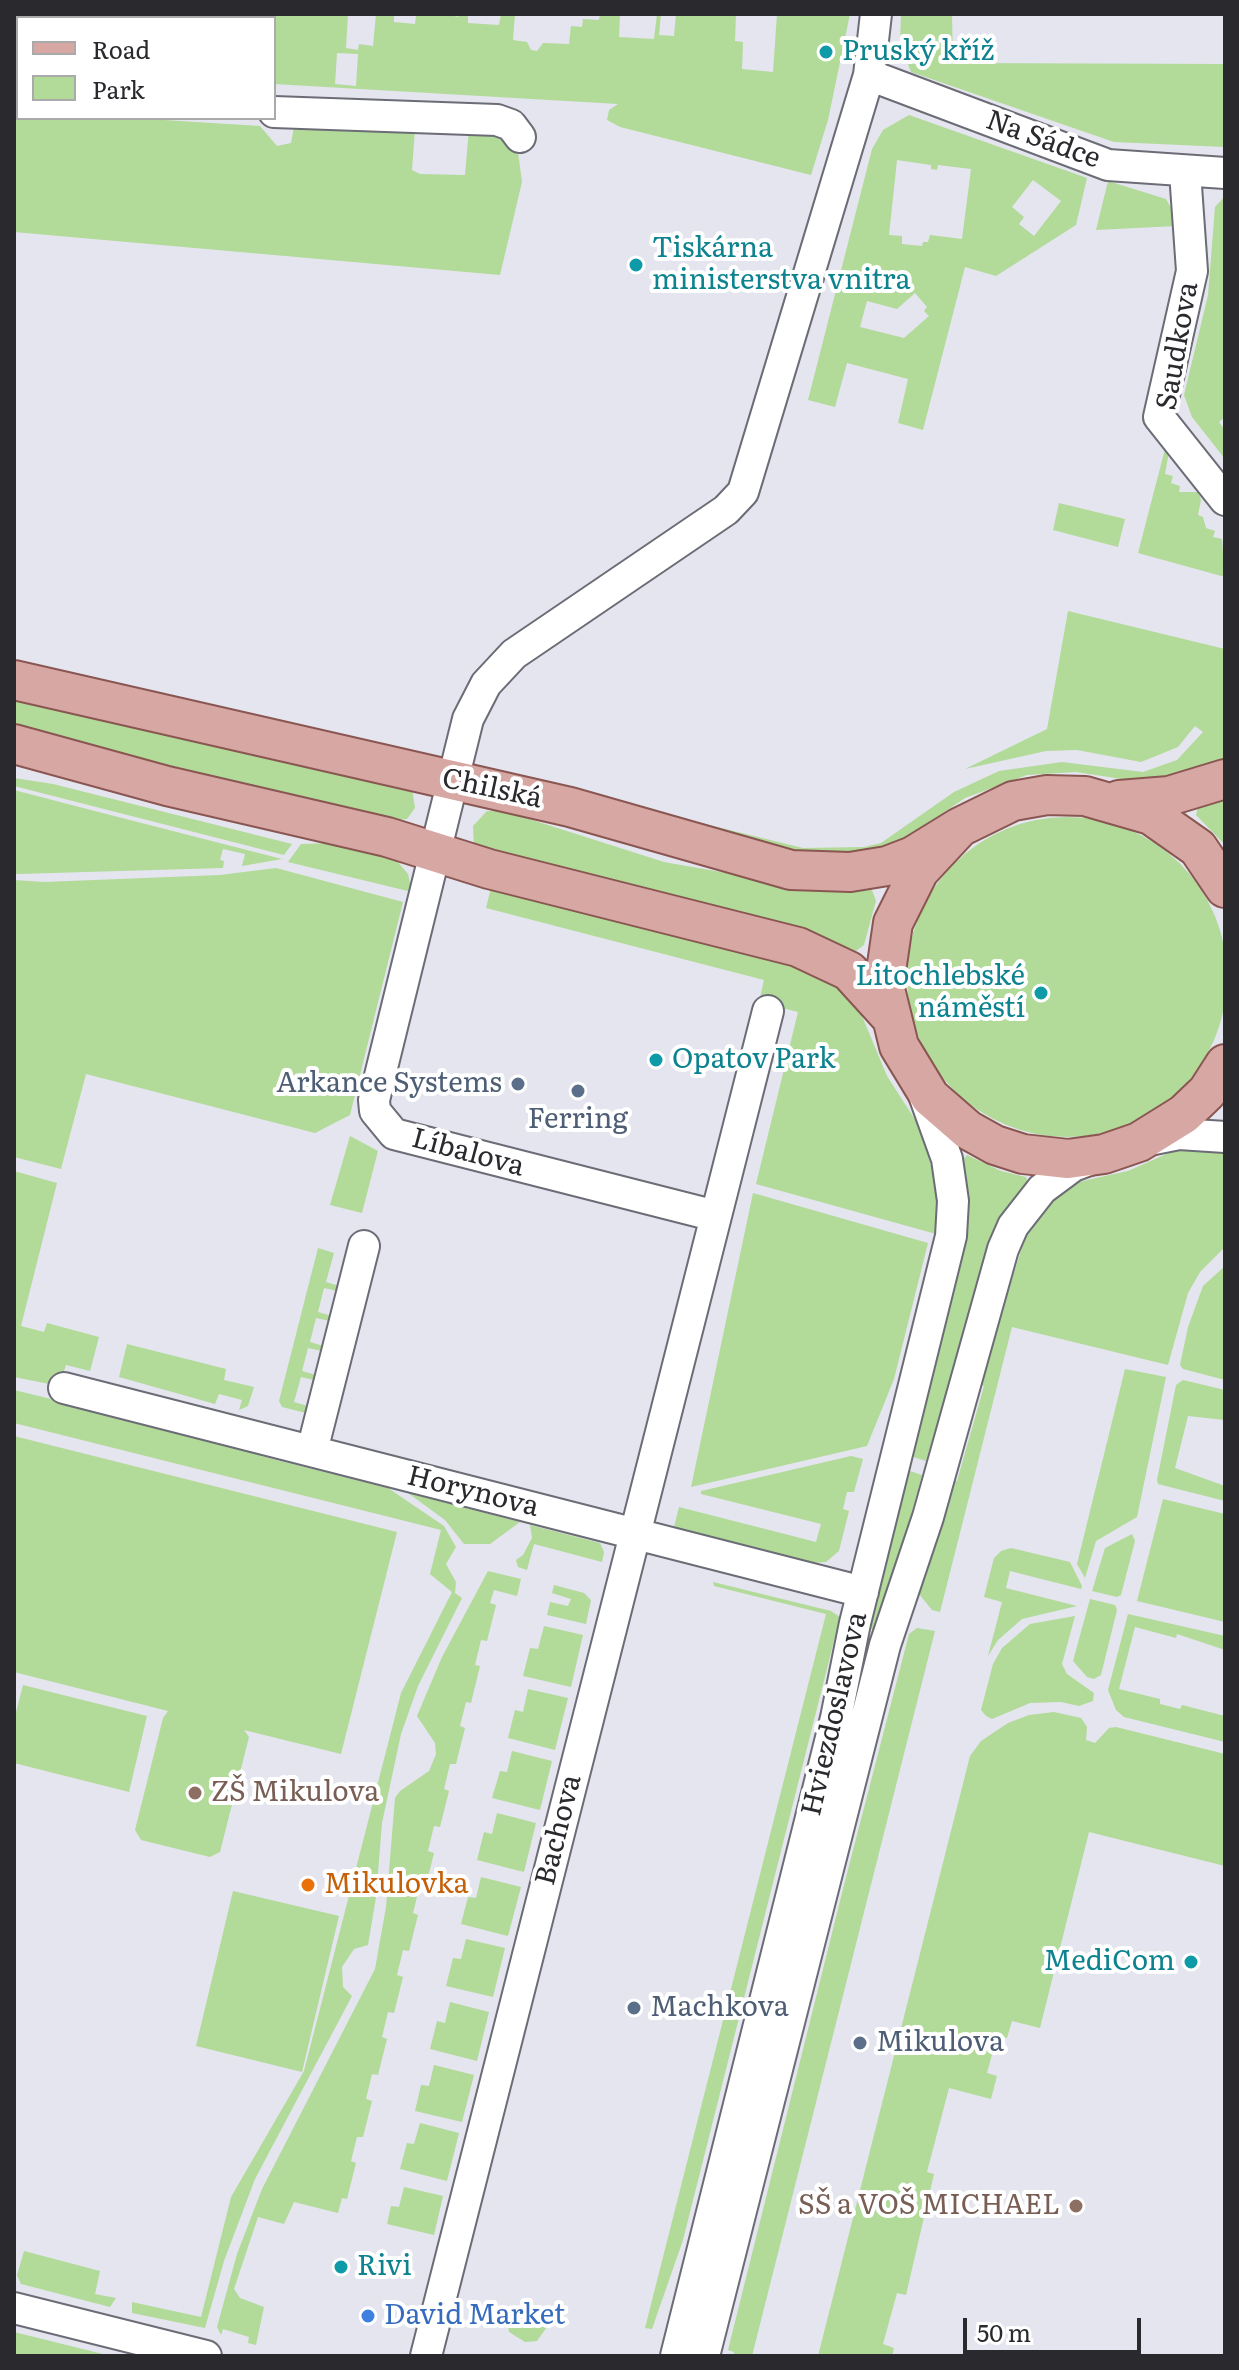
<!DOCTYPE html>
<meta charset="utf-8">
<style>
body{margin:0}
#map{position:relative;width:1239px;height:2370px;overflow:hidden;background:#e4e5ee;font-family:Literata,serif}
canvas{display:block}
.frame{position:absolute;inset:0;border:16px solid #2a2a2e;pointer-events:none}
.legend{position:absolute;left:16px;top:16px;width:260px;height:104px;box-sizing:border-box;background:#fff;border:2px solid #aaaaab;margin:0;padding:10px 14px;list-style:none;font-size:24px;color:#2a2a2e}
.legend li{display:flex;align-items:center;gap:16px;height:40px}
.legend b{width:40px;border:2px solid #aaaaab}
.scale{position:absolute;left:963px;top:2318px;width:178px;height:36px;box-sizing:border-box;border:4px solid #2a2a2e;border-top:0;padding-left:10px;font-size:24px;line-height:28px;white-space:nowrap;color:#2a2a2e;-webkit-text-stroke:6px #fff;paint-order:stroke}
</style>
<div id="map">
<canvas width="1239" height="2370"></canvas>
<div class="frame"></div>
<ul class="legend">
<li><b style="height:10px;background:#d7a7a3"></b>Road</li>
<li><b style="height:22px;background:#b2da99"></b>Park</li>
</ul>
<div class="scale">50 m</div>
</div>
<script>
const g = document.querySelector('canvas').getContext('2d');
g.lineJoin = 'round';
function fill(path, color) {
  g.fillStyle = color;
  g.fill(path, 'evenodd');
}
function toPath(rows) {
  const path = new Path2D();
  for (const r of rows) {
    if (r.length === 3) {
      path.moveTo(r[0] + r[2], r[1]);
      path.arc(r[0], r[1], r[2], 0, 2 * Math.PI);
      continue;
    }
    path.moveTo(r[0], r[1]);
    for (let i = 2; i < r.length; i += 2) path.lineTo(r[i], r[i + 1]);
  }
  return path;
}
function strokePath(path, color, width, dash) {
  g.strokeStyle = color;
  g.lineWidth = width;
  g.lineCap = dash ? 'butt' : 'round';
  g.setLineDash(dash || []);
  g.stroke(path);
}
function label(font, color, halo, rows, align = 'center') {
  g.font = font + ' Literata,serif';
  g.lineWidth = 8;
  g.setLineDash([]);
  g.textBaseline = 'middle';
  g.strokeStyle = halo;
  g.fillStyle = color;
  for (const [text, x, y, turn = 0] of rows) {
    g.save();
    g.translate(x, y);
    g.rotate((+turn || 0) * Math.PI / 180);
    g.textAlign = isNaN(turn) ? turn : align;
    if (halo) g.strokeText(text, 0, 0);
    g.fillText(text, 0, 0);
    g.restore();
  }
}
const green = toPath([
 [260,14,348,14,346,48,358,50,359,44,373,46,376,14,394,14,394,22,415,24,416,16,446,14,458,17,458,14,468,14,468,23,499,25,501,14,515,14,513,40,527,42,531,50,537,51,543,43,569,44,571,26,582,27,583,19,599,20,600,14,620,14,619,37,654,39,657,14,661,14,659,35,674,36,676,14,736,14,735,41,743,42,742,69,773,72,777,14,850,14,828,120,811,175,620,127,607,120,609,110,618,104,274,84,274,18,259,18],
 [337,53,358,54,356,86,335,84],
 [901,14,952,14,953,63,1225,64,1225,147,1114,142,911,72,900,43],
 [14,111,18,111,18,118,132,118,260,126,277,146,291,143,294,127,415,129,412,170,420,174,465,175,469,129,499,132,518,152,522,182,500,275,14,232],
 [909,115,1087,178,1076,225,996,276,965,267,923,430,898,423,908,379,847,363,835,407,808,400,872,149,883,130],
 [897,160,931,165,931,169,937,170,938,165,971,169,962,239,930,235,928,242,923,242,922,246,902,244,902,236,889,235],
 [1033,180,1061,201,1034,236,1019,224,1024,217,1012,207],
 [915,293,927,307,924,311,929,316,904,338,860,327,867,301,897,309],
 [1108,181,1166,199,1174,213,1176,226,1096,230],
 [1225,196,1225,417,1219,422,1225,430,1225,459,1192,417,1184,395,1208,295,1215,207],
 [1165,449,1169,452,1165,474,1173,476,1171,483,1180,486,1179,492,1198,492,1201,500,1198,515,1203,517,1206,528,1215,531,1213,537,1222,539,1225,577,1138,553],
 [1059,503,1125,519,1118,547,1053,530],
 [1068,611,1225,649,1225,763,1213,769,1141,782,1076,772,1027,775,965,798,890,849,814,859,636,807,803,848,864,847,881,843,954,792,999,771,1062,762,1143,772,1177,760,1203,732,1195,726,1178,747,1141,762,1077,750,1046,751,965,769,1047,729],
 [14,691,412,789,415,808,407,819,392,821,213,776,143,766,14,734],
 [14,778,53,784,292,844,284,855,14,786],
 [14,790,83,808,282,859,242,866,245,854,223,849,220,860,224,861,223,868,17,874,14,874],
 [1225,797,1225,845,1196,815,1198,807],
 [487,811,504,811,664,862,806,887,865,887,872,890,876,901,864,945,856,951,808,933,474,848,473,826],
 [1067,977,160],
 [335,843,397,861,408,874,412,892,288,862,301,844],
 [276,868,403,902,350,1115,315,1133,86,1074,61,1169,14,1157,14,880,44,882,220,875],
 [492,884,822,971,857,1004,887,1076,923,1132,937,1191,936,1234,756,1184,798,1012,759,1002,764,980,486,908],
 [350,1136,378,1151,362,1213,330,1205],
 [1180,1148,1225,1149,1225,1247,1200,1272,1188,1293,1168,1365,1012,1327,940,1612,932,1610,919,1594,951,1480,957,1481,984,1386,978,1384,1028,1229,1053,1199,1078,1182,1128,1171],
 [967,1155,1001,1171,1026,1177,1028,1183,998,1222,926,1461,910,1456,967,1222,962,1161],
 [14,1171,57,1183,21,1326,44,1332,47,1323,99,1337,90,1371,66,1365,59,1386,14,1377],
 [753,1193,928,1243,894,1379,867,1446,691,1487],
 [318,1248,334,1253,326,1282,343,1287,342,1292,324,1288,318,1312,335,1317,334,1322,316,1318,310,1342,327,1347,326,1352,308,1348,302,1371,320,1376,318,1381,301,1377,294,1402,311,1407,310,1414,282,1407,279,1401],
 [1225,1266,1225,1380,1183,1369,1180,1365,1188,1327,1203,1286],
 [127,1344,226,1369,224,1380,254,1387,248,1406,239,1410,242,1400,219,1394,215,1404,119,1377],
 [1125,1369,1166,1377,1137,1517,1096,1541,1085,1578,1077,1564],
 [1183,1380,1225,1390,1225,1420,1188,1416,1175,1468,1225,1486,1225,1501,1158,1484,1157,1480,1176,1385],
 [14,1390,262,1450,261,1456,388,1488,444,1526,456,1547,446,1564,456,1582,455,1593,462,1598,418,1686,401,1734,382,1823,376,1897,368,1945,354,1949,342,1967,343,1987,352,1996,255,2179,224,2261,205,2328,132,2313,132,2302,201,2317,231,2197,304,2071,401,1693,452,1592,430,1574,441,1530,14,1423],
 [14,1436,397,1532,341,1754,244,1730,249,1737,220,1852,210,1857,141,1840,135,1830,163,1718,168,1711,14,1672],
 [851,1456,863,1459,854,1492,847,1492,843,1509,849,1511,839,1551,826,1562,811,1563,810,1567,673,1531,679,1507,816,1542,821,1524,701,1494,701,1491],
 [907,1470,922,1475,878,1634,868,1626],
 [408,1493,520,1522,490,1544,464,1544,445,1520],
 [1163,1499,1225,1514,1225,1622,1137,1601],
 [530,1525,600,1543,604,1552,602,1562,534,1544,527,1570,518,1567,516,1560,523,1555,532,1538],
 [1132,1534,1135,1541,1121,1595,1117,1597,1092,1591,1105,1548],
 [1011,1548,1070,1562,1082,1586,1081,1589,1010,1571,1006,1588,1077,1606,1022,1619,998,1640,988,1656,1002,1602,984,1597,994,1558,1001,1551],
 [488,1571,521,1579,517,1596,494,1590,490,1603,496,1605,487,1641,481,1640,475,1665,480,1666,471,1703,466,1702,460,1726,465,1728,456,1764,450,1764,444,1789,449,1791,440,1827,434,1826,428,1851,434,1853,425,1889,419,1888,416,1901,413,1913,418,1915,409,1951,403,1950,397,1975,403,1977,394,2013,388,2012,382,2037,387,2039,378,2075,372,2074,366,2099,372,2101,363,2137,357,2137,351,2161,356,2163,347,2199,342,2198,338,2213,294,2202,284,2224,258,2217,234,2289,240,2298,264,2307,256,2345,248,2343,249,2337,223,2329,221,2335,217,2327,237,2254,262,2189,375,1969,386,1907,395,1798,400,1791,429,1771,436,1754,435,1743,417,1716,442,1657],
 [713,1582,831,1611,840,1617,683,2240,652,2329,645,2328,826,1614,714,1586],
 [554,1585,584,1593,591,1600,586,1624,547,1615,550,1602,568,1606,571,1599,552,1593],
 [1090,1599,1115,1605,1117,1610,1101,1675,1094,1679,1087,1677,1073,1661],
 [1128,1614,1225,1636,1225,1650,1177,1634,1176,1638,1135,1627,1119,1689,1160,1699,1160,1704,1180,1709,1182,1705,1225,1716,1225,1742,1124,1717,1116,1710,1108,1690],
 [1075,1616,1062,1664,1067,1674,1094,1693,1093,1701,1079,1706,1061,1702,1030,1703,992,1719,986,1716,981,1710,993,1664,1002,1648,1030,1624],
 [544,1626,583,1635,571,1687,523,1676,530,1648,538,1649],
 [917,1628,935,1631,752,2356,733,2356,734,2352,728,2350,843,1889,909,1634],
 [23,1685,147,1716,129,1792,14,1763,14,1720],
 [528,1689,568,1698,555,1750,508,1738,515,1710,523,1712],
 [1054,1712,1081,1718,1087,1727,1086,1740,1095,1743,1109,1728,1116,1727,1225,1754,1225,1866,1089,1832,1040,2028,1012,2021,1007,2038,997,2036,987,2073,997,2076,991,2099,949,2088,927,2172,934,2174,906,2295,897,2293,883,2344,894,2348,892,2356,818,2356,970,1756,981,1741,1008,1723,1029,1715],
 [512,1751,552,1761,540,1810,492,1798,500,1771,507,1772],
 [497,1813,536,1823,524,1872,477,1860,484,1832,492,1834],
 [481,1877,521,1887,508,1936,461,1924,468,1897,476,1898],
 [233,1891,339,1916,302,2072,196,2046],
 [466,1939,505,1948,493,1997,446,1986,453,1958,461,1959],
 [450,2002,489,2012,477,2061,430,2049,437,2021,445,2023],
 [434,2065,474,2075,462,2122,415,2111,421,2085,429,2086],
 [420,2123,459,2133,447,2181,400,2169,407,2143,414,2144],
 [404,2187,443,2196,434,2235,387,2224,391,2206,399,2207],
 [24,2251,100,2271,95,2294,116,2298,110,2307,21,2284,17,2275],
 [507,2317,530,2323,547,2327,537,2341,525,2342,509,2332],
 [14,2332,111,2356,14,2356]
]);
const minor = toPath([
 [869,75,1108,165,1225,173],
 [14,96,18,96],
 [274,112,497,120,511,125,520,137],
 [1185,172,1192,271,1159,417,1225,500],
 [768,1011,716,1216,394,1134,375,1111,374,1100,468,719,486,684,514,654,726,510,743,492,869,75,876,14],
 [1149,1140,1179,1134,1225,1137],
 [64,1388,863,1592],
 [312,1451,364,1246],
 [14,2308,206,2356],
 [426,2356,716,1216],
 [676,2356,836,1718,855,1623,951,1236,953,1201,947,1159,924,1095],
 [704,2356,885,1645,928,1517,1003,1249,1013,1226,1042,1189,1073,1166,1092,1159]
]);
const major = toPath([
 [14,680,570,807,791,870,850,872,887,866,913,856,960,827],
 [14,744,167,786,387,837,489,869,798,947,849,971,889,1015],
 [1119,800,1169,796,1225,779],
 [1225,888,1198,848,1151,815,1085,796,1047,795,1013,801,960,827,919,871,893,923,884,985,899,1046,930,1097,968,1130,995,1145,1023,1154,1068,1159,1104,1154,1139,1142,1184,1114,1207,1092,1225,1064]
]);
const markers = [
 [826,52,8,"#0f9aa8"],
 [636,265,8,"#0f9aa8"],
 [1041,993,8,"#0f9aa8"],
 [656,1060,8,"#0f9aa8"],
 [518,1084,8,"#5c6f8a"],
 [578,1091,8,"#5c6f8a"],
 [195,1793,8,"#8d6e63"],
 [308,1885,8,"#e8710a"],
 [1191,1962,8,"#0f9aa8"],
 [634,2008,8,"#5c6f8a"],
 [860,2043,8,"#5c6f8a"],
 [1076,2206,8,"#8d6e63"],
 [341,2267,8,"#0f9aa8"],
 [368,2316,8,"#3f7fe0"]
];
const cultureNames = [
 ["Pruský kříž",842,52],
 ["Tiskárna",652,249],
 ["ministerstva vnitra",652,281],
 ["Litochlebské",1025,977,"right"],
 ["náměstí",1025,1009,"right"],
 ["Opatov Park",672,1060],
 ["MediCom",1175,1962,"right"],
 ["Rivi",357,2267]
];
const streetNames = [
 ["Na Sádce",1043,140,20],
 ["Saudkova",1178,346,-80],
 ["Chilská",492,789,12],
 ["Líbalova",468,1153,15],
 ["Horynova",473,1492,14],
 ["Hviezdoslavova",835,1714,-77],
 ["Bachova",559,1830,-76]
];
const serviceNames = [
 ["Arkance Systems",502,1084,"right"],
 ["Ferring",578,1120,"center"],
 ["Machkova",650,2008],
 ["Mikulova",876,2043]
];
const educationNames = [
 ["ZŠ Mikulova",211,1793],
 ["SŠ a VOŠ MICHAEL",1060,2206,"right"]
];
const foodNames = [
 ["Mikulovka",324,1885]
];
const shopNames = [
 ["David Market",384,2316]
];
fill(green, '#b2da99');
strokePath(minor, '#6b6c75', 34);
strokePath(major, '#8a5652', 42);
strokePath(minor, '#fff', 30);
strokePath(major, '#d7a7a3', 38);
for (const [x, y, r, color] of markers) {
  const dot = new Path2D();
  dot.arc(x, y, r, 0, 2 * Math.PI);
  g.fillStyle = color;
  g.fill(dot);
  strokePath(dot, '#fff', 3);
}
label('28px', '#0d838f', '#fff', cultureNames, 'left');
label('28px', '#2a2a2e', '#fff', streetNames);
label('28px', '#4e5e75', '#fff', serviceNames, 'left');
label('28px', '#785e54', '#fff', educationNames, 'left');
label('28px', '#c56008', '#fff', foodNames, 'left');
label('28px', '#366cbe', '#fff', shopNames, 'left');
</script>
